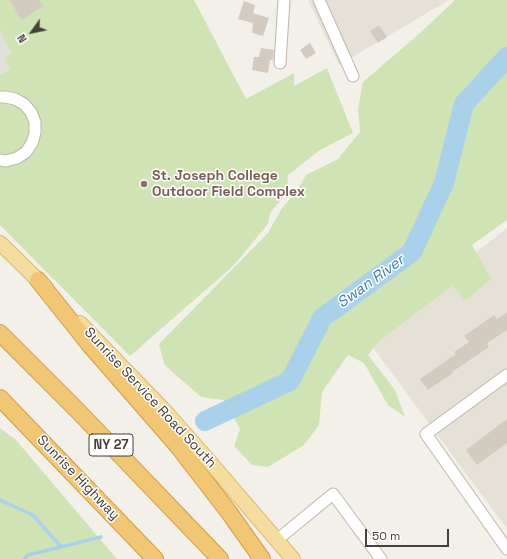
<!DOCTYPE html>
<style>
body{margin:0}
#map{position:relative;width:507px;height:559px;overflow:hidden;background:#f3f0e9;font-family:"Space Grotesk",sans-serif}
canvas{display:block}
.north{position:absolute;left:12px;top:12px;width:40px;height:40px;-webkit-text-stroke:3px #fff;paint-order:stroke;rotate:237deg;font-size:11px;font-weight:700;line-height:16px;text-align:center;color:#464038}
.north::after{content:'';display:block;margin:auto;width:14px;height:18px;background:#464038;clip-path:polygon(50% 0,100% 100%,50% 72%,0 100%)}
.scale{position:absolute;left:365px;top:529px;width:84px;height:18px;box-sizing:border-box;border:2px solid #464038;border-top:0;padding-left:5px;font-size:12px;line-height:14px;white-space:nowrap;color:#464038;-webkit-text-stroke:3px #fff;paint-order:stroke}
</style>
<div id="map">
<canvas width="507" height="559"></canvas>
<div class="north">N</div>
<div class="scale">50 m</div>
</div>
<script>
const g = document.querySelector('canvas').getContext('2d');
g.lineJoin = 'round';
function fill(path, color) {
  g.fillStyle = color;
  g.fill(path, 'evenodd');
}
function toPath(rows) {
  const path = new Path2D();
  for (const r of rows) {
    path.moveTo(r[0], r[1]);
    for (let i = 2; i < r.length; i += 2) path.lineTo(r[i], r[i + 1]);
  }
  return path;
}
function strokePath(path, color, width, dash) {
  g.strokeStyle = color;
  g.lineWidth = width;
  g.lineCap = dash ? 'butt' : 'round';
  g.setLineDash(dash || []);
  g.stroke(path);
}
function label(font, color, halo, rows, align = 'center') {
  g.font = font + ' "Space Grotesk",sans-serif';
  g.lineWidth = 3;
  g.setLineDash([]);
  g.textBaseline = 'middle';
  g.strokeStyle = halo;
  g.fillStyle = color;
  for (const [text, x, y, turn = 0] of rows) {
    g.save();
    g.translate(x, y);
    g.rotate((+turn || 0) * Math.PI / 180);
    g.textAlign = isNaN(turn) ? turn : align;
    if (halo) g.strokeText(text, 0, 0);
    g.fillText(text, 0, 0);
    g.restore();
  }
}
const residential = toPath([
 [308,0,449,0,339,65],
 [507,228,507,529,366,338]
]);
const green = toPath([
 [0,0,194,0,246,99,294,73,294,86,327,68,353,133,320,150,288,175,287,193,270,213,268,224,233,266,130,356,0,225],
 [455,0,507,0,507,220,472,245,491,279,465,300,452,286,379,341,368,355,395,390,405,417,388,405,364,363,348,355,322,392,319,425,304,445,268,467,252,465,234,446,240,429,224,400,201,397,177,376,164,364,159,344,268,233,282,208,297,191,306,175,338,159,360,132,358,109,363,82,420,33],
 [0,428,15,439,117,559,0,559]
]);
const parking = toPath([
 [0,28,3,38,12,53,4,58,10,69,0,75]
]);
const stream = toPath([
 [0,500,33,515,61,547],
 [24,559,28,555,101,537]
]);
const river = toPath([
 [205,421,290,381,322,318,412,252,444,183,464,104,507,57]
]);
const building = toPath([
 [9,0,39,0,43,6,22,20],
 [244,1,255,5,253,13,269,18,263,36,252,33,253,23,238,19],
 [379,25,387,37,378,43,370,31],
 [310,43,316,53,306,59,300,50],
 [261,48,274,50,273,60,270,60,268,73,252,70,254,57,259,57],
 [507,312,507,330,487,343,489,347,452,372,453,373,428,390,420,379,456,354,454,352,469,342,464,336,494,315,497,319],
 [507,419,507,443,477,465,466,450]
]);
const minor = toPath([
 [319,0,353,76],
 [280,63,284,0],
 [0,97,5,97,15,99,24,104,31,112,35,122,35,133,32,143,26,152,17,158,6,161,0,160],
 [507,375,426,434,507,549],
 [277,540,333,494,381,559]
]);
const major = toPath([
 [0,243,46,288],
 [80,323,164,410,203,454,293,559]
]);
const highway = toPath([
 [38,280,89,344,177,445,228,511,262,559],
 [0,333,76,409,220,559],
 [0,398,155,559]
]);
const markers = [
 [144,184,4,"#8d6e63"]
];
const shields = [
 [111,445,44]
];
const shieldNames = [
 ["NY 27",111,445]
];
const educationNames = [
 ["St. Joseph College",152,176],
 ["Outdoor Field Complex",152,192]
];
const streetNames = [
 ["Sunrise Service Road South",150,398,47],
 ["Sunrise Highway",78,478,46]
];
const waterNames = [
 ["Swan River",371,282,-36]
];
fill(residential, '#e6e1d7');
fill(green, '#cfe3b5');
fill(parking, '#e2e0dd');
strokePath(stream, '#aad1ea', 3.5);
strokePath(river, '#aad1ea', 20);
fill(building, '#d3cbbf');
strokePath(minor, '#beb7ac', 13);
strokePath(major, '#d9b970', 16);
strokePath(highway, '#d09c46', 18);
strokePath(minor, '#fff', 11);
strokePath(major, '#f5dc9f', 14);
strokePath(highway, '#f1c775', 16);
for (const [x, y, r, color] of markers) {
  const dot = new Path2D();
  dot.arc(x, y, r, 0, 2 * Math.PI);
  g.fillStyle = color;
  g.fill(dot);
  strokePath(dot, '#fff', 1.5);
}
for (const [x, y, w] of shields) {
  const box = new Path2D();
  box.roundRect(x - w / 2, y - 11, w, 22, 3);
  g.fillStyle = '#fff';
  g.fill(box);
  strokePath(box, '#464038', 1);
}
label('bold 13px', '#464038', null, shieldNames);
label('bold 14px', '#785e54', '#fff', educationNames, 'left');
label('14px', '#464038', '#fff', streetNames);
label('italic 15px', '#3a7ba9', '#fff', waterNames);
</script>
